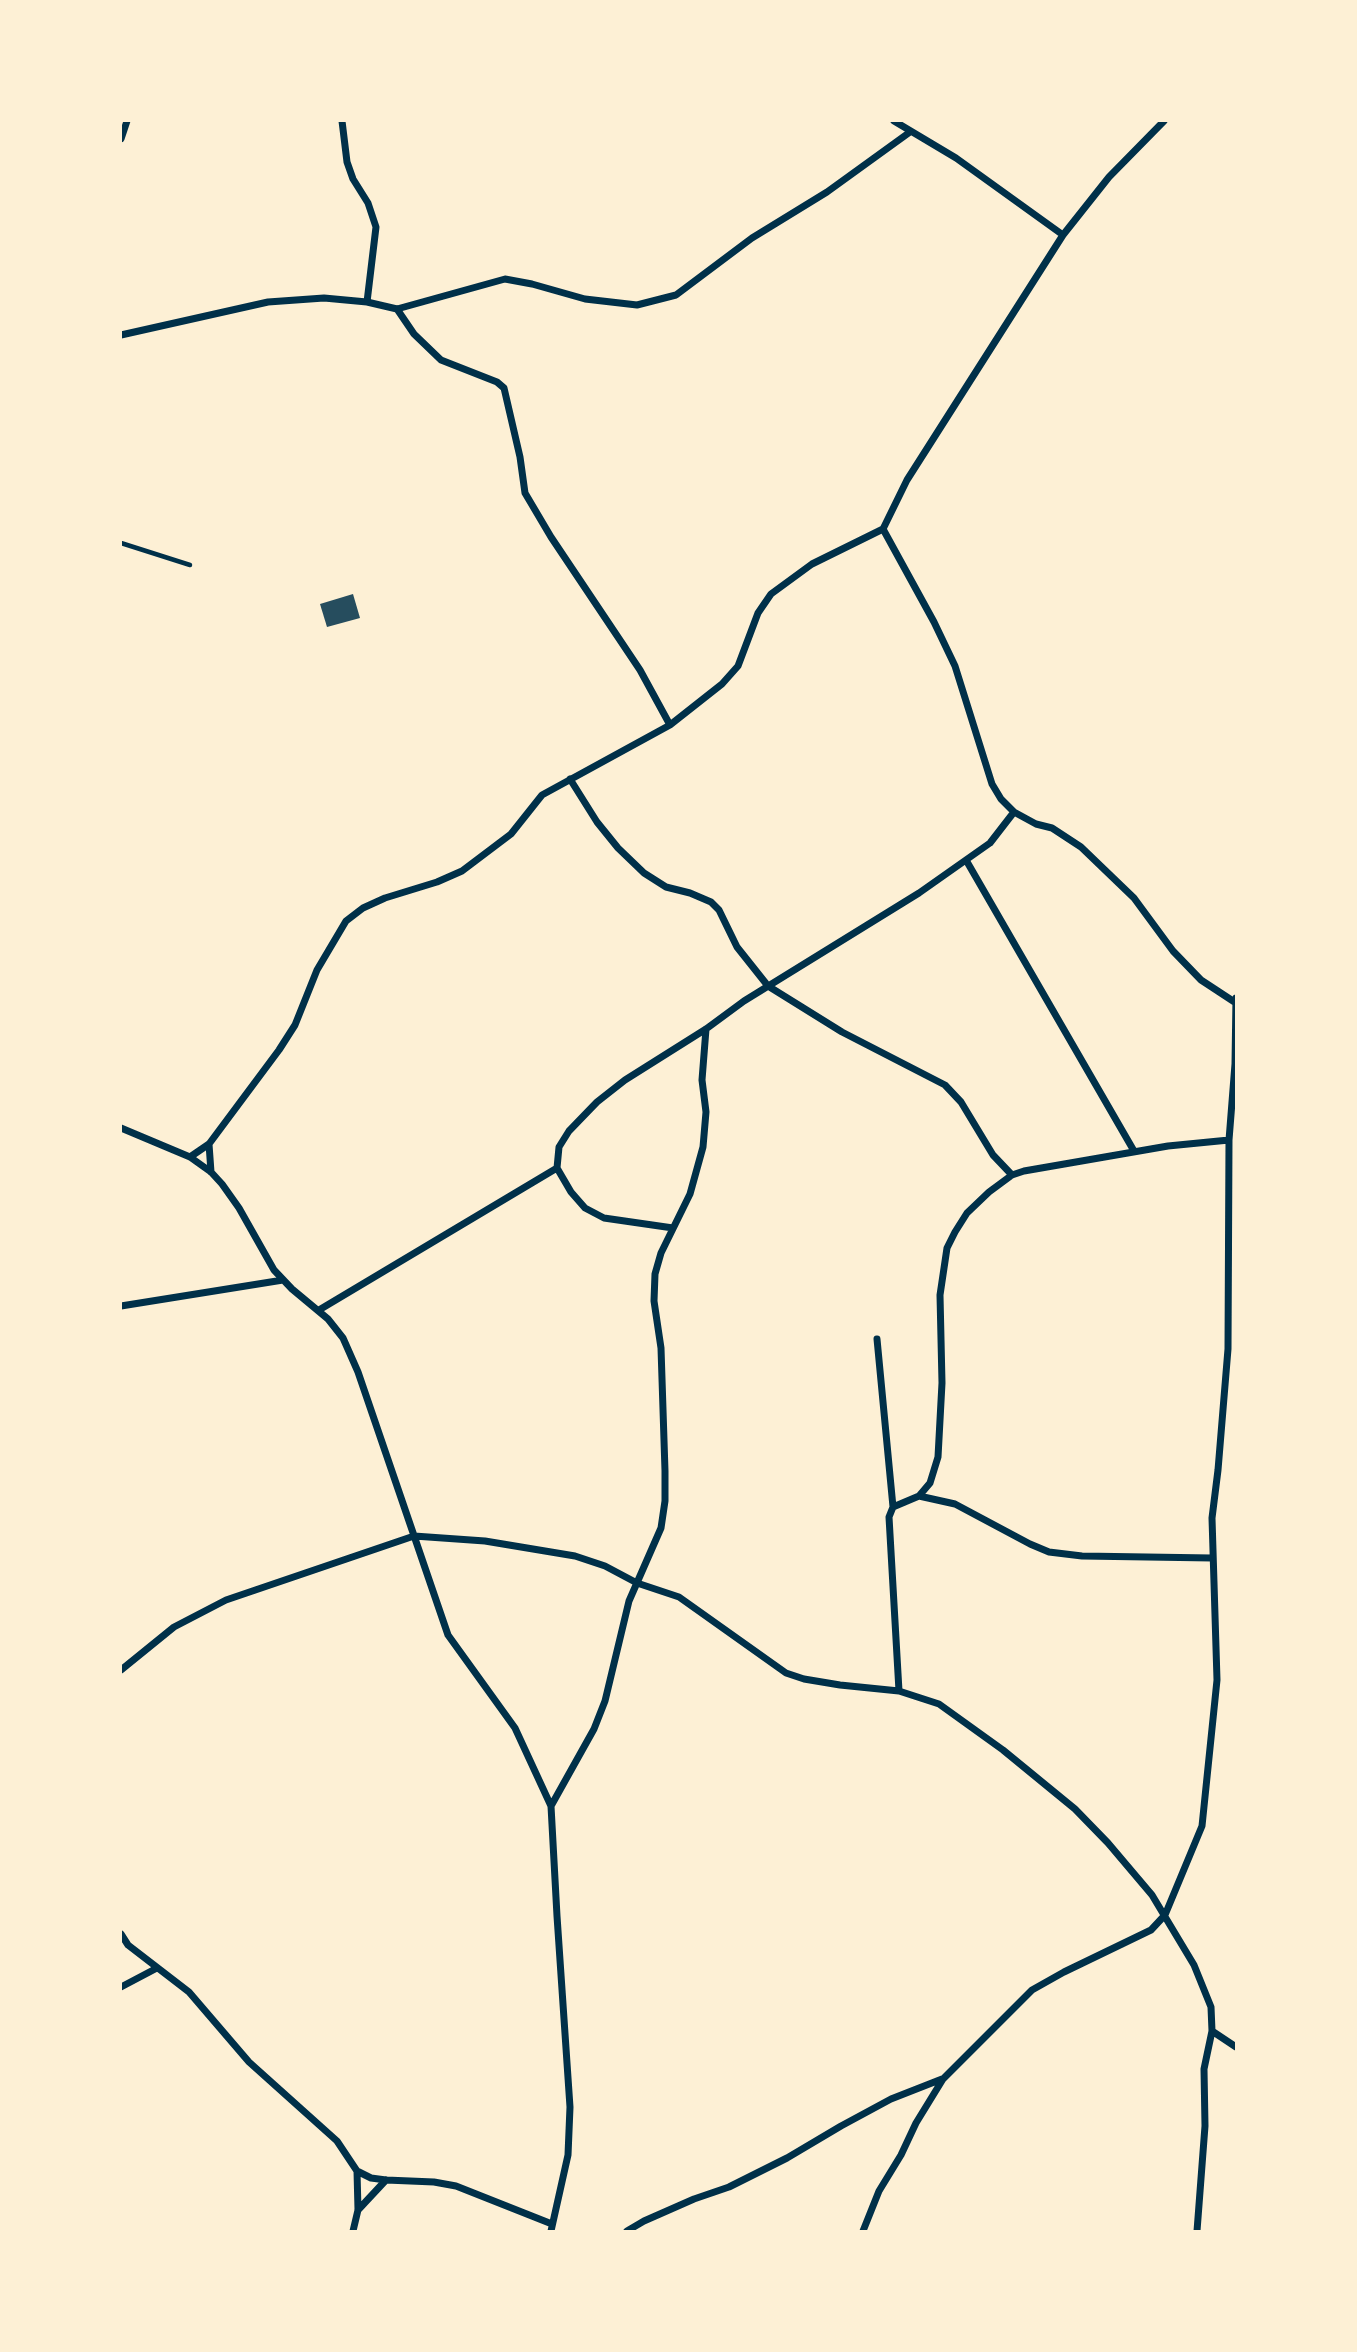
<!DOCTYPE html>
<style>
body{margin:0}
#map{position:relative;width:1357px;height:2352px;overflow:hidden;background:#fdf0d5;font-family:"Roboto Condensed",sans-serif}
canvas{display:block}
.frame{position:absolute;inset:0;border:122px solid #fdf0d5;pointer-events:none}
</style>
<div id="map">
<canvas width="1357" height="2352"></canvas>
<div class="frame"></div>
</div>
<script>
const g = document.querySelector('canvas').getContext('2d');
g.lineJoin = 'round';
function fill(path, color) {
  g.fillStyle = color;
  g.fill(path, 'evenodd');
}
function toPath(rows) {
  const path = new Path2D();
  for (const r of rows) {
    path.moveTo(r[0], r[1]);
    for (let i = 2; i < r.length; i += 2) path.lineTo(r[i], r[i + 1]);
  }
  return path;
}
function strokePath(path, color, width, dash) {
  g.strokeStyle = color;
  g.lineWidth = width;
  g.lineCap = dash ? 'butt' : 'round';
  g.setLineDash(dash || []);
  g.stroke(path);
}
const building = toPath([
 [353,594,360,618,327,627,320,604]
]);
const service = toPath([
 [121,543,190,565]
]);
const minor = toPath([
 [342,121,347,162,353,179,368,203,376,227,367,302],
 [894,121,956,158,1063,235],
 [121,139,127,121],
 [397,309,414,334,441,360,497,382,504,388,520,457,525,493,551,537,640,670,670,725],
 [121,335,268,302,324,298,367,302,397,309,505,279,532,284,585,299,637,305,676,295,752,238,827,192,910,132],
 [883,529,934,622,955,666,992,784,1001,799,1014,812],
 [570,779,597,822,618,848,644,873,666,887,690,893,711,902,719,910,737,947,768,986,842,1032,945,1085,961,1102,993,1155,1012,1175],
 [966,860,1134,1151],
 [121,1128,190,1157,211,1172,222,1184,239,1208,274,1270,292,1289,328,1319,343,1338,358,1372,448,1635,515,1728,551,1806,557,1916,570,2107,568,2155,551,2231],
 [209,1144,211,1172],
 [190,1157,209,1144,279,1050,295,1025,317,970,346,921,363,908,385,898,437,882,462,871,511,834,542,795,670,725,722,684,738,666,758,613,771,594,812,564,883,529,907,480,1063,235,1109,177,1164,121],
 [673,1228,604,1218,585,1208,571,1192,557,1168,559,1147,569,1131,597,1102,625,1080,706,1029,744,1001,919,893,990,843,1014,812,1036,824,1052,828,1081,847,1134,898,1173,951,1201,980,1236,1003],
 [121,1306,283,1280],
 [319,1310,557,1168],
 [877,1339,893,1507],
 [919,1496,955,1504,1030,1544,1049,1552,1082,1556,1212,1558],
 [121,1670,174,1627,226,1600,414,1536,485,1541,575,1556,605,1566,637,1583,679,1597,786,1673,804,1679,840,1685,899,1691,939,1704,1003,1750,1075,1809,1108,1843,1152,1895,1194,1965,1211,2007,1212,2031,1204,2069,1205,2126,1197,2231],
 [899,1691,889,1517,893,1507,919,1496,930,1483,938,1457,942,1383,940,1295,947,1248,955,1232,967,1213,989,1192,1012,1175,1024,1171,1168,1146,1229,1140],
 [551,1806,594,1729,605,1701,629,1601,661,1528,665,1501,665,1471,661,1348,654,1301,655,1274,661,1253,690,1194,703,1147,706,1112,702,1080,706,1029],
 [121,1934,128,1945,189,1992,249,2062,337,2141,357,2171,371,2178,386,2180,434,2182,456,2186,552,2224],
 [121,1987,157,1968],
 [1212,2031,1236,2047],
 [358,2210,386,2180],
 [353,2231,358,2210,357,2171],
 [627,2231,644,2221,694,2199,729,2187,787,2158,841,2126,891,2099,942,2079],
 [863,2231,879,2191,901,2155,916,2123,943,2079,1032,1990,1064,1972,1151,1930,1165,1915,1202,1826,1217,1680,1212,1518,1218,1470,1228,1349,1229,1140,1235,1064,1236,998]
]);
fill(building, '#264d5e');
strokePath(service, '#003049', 4.5);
strokePath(minor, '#003049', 7);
</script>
